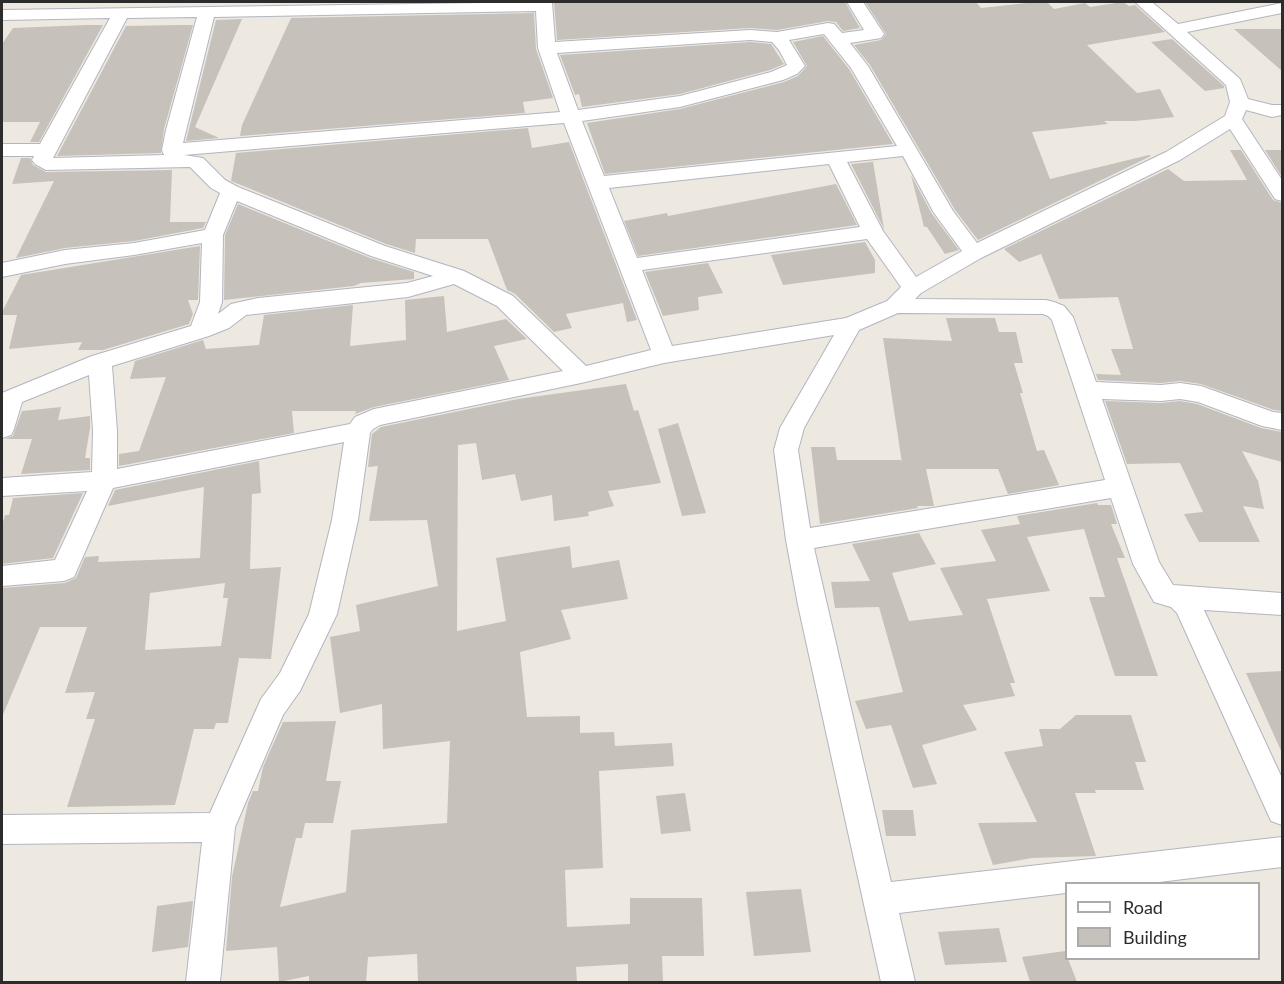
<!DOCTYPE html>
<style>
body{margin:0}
#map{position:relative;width:1284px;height:984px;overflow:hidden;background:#ede8e0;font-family:Lato,sans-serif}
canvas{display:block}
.frame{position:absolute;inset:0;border:3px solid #2c2c2c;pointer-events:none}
.legend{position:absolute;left:1065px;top:882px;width:195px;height:78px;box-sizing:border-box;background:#fff;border:2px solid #ababab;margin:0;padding:8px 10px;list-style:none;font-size:18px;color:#2c2c2c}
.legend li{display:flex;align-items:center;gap:12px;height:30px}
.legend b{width:30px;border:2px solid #ababab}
</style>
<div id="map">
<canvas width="1284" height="984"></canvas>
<div class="frame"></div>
<ul class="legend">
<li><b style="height:8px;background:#fff"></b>Road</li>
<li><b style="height:16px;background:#c6c2bb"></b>Building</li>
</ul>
</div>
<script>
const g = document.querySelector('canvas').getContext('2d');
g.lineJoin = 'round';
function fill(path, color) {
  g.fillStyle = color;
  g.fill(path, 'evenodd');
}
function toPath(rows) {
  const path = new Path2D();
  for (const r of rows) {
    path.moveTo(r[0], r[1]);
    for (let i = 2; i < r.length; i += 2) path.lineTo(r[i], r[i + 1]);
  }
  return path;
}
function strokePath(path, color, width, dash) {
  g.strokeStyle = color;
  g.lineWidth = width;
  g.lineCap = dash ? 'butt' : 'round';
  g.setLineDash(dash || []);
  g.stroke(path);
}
const building = toPath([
 [554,2,845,2,860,28,843,31,836,22,828,21,777,30,750,28,557,40],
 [865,2,976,2,981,8,1036,2,1047,2,1054,9,1085,3,1090,7,1123,2,1129,6,1135,5,1165,32,1087,45,1137,93,1160,89,1174,117,1135,121,1104,121,1108,124,1032,132,1050,179,1149,155,1151,156,978,240,955,210,870,65,854,45,881,40,886,34],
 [534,13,536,49,553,98,523,102,525,113,240,136,242,125,291,18],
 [242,19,195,127,219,138,186,141,216,20],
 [87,25,103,25,39,142,30,142,40,122,2,122,2,44,13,28],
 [181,25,193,25,164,129,161,153,57,156,126,26],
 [1234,29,1282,29,1282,71],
 [823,36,849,69,893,144,605,174,587,123,680,109,784,82,798,76,807,66,793,42],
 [1172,39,1224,86,1224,88,1205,91,1151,42],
 [750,42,771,44,784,64,770,70,680,94,582,107,579,94,575,95,560,55],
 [528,128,532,148,569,142,637,320,627,322,623,303,566,314,572,328,554,332,515,294,507,290,488,239,416,239,415,253,386,244,231,181,236,153],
 [1230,150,1241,150,1273,200,1282,203,1282,411,1274,410,1201,384,1180,381,1161,383,1098,380,1096,374,1121,375,1111,349,1133,349,1118,297,1059,299,1041,254,1019,262,1004,249,1168,169,1184,181,1247,180],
 [1265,150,1282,150,1282,177],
 [21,158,30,158,33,165,46,172,172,170,170,222,206,222,203,228,134,241,65,248,16,258,54,181,12,184],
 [881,161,873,162,884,229,851,164],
 [911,175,932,214,959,250,945,254,927,227,924,227],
 [836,184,857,225,638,256,624,221,667,213,668,216],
 [238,204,370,258,414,272,414,279,361,283,354,286,224,300,225,235],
 [865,242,875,260,875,273,783,285,771,255],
 [200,246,198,300,188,300,193,314,189,324,103,350,78,350,82,342,9,349,17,315,2,315,2,312,21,275],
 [708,263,723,293,698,297,699,310,663,316,645,272],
 [444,296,447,332,506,319,527,339,494,346,509,380,374,407,355,414,356,411,292,411,294,433,119,466,119,454,139,451,166,377,130,379,135,361,203,340,206,349,259,345,264,315,353,305,350,346,406,340,405,300],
 [946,318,995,318,999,332,1016,332,1023,363,1014,363,1023,393,1020,393,1037,451,1044,450,1059,485,1008,494,998,469,926,469,934,506,917,506,918,508,820,524,811,447,835,447,837,460,901,460,902,463,883,338,952,341],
 [626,384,634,411,638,410,661,483,608,491,614,506,588,512,589,516,554,521,552,495,521,501,515,474,482,480,476,443,458,445,457,631,506,621,496,558,570,546,572,568,619,560,628,599,561,610,571,639,520,652,527,717,580,716,580,733,614,732,615,746,672,743,674,766,599,771,603,868,565,870,567,927,630,924,630,898,702,898,704,956,662,956,663,982,628,982,628,964,576,967,577,982,418,982,417,954,368,957,366,982,309,982,309,976,279,982,277,947,226,951,232,877,248,803,253,791,258,791,263,767,283,722,336,721,326,781,341,781,333,823,305,823,302,838,296,838,280,907,346,892,351,830,447,823,450,741,383,749,382,704,340,713,330,637,360,631,356,605,438,586,427,520,369,521,378,466,368,467,372,434,381,427,518,399],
 [1105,401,1161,403,1180,401,1197,404,1261,428,1282,432,1282,462,1242,451,1258,481,1264,509,1243,506,1260,542,1199,542,1184,514,1203,512,1180,463,1127,464],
 [61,407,58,420,90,416,90,428,85,458,90,458,90,470,21,474,32,439,5,439,13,436,22,411],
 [678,423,706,513,682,516,658,429],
 [259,461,261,493,252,494,250,569,281,567,271,659,239,658,228,723,216,723,214,729,194,729,175,805,67,807,95,719,86,719,95,692,65,693,87,627,40,627,2,717,2,588,65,583,76,578,85,557,99,556,98,562,200,558,204,487,108,506,115,490],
 [225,583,223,598,228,598,221,646,145,650,150,593],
 [83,493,53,558,2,564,2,525,5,515,9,515,13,498],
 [1097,503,1098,505,1111,505,1117,524,1111,524,1125,558,1117,558,1158,676,1115,676,1089,597,1105,597,1084,529,1027,537,1050,591,987,599,1015,683,1010,683,1015,696,963,705,977,730,922,745,937,784,913,788,891,725,866,729,855,701,903,692,879,607,835,608,831,582,870,581,852,544,919,533,936,564,892,573,909,621,963,615,940,568,996,561,981,530,1020,524,1017,516],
 [1282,671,1282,753,1246,673],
 [1076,715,1131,715,1146,762,1135,762,1144,790,1095,790,1096,793,1075,793,1096,856,1032,858,993,865,978,823,1037,822,1004,752,1043,746,1039,729,1060,729],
 [685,793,691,831,661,834,656,796],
 [882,810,913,810,916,836,886,836],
 [801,889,811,952,754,956,746,892],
 [193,901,188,947,152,952,157,906],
 [999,928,1007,962,945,965,938,932],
 [1065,951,1077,982,1030,982,1022,957]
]);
const minor = toPath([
 [552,2,555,42,750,30,777,32,828,23,834,24,842,33,864,30,847,2,863,2,884,34,881,38,850,43,868,66,953,211,977,243,1166,152,1225,116,1230,102,1226,85,1135,2,1152,2,1178,24,1282,3,1282,13,1187,32,1240,79,1248,99,1272,105,1282,105,1282,115,1272,117,1246,110,1242,119,1282,180,1282,201,1275,199,1230,129,1180,160,981,258,921,293,915,299,1046,300,1054,302,1064,306,1073,317,1096,382,1161,385,1180,383,1201,386,1273,412,1282,413,1282,430,1262,426,1198,402,1180,399,1161,401,1102,399,1159,562,1173,585,1282,593,1282,615,1204,610,1282,778,1282,825,1271,821,1177,613,1171,607,1154,602,1133,564,1111,498,814,548,891,882,1282,837,1282,867,1143,884,1066,884,1066,893,899,913,915,982,881,982,798,605,786,540,774,450,780,428,834,335,664,363,581,383,380,425,373,429,370,433,358,520,337,614,300,691,283,715,235,827,220,982,186,982,202,842,2,844,2,815,210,813,261,699,280,673,309,614,332,520,344,442,113,488,74,577,64,581,2,586,2,566,55,560,87,491,2,496,2,478,92,472,93,431,89,375,22,402,14,429,11,435,2,438,2,393,92,356,191,326,200,302,202,243,134,255,65,264,2,277,2,263,65,250,134,243,205,230,220,193,211,188,190,167,46,170,35,164,32,160,34,156,2,156,2,144,40,144,110,18,2,20,2,10,552,2],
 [536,11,538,48,560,112,183,143,214,17,536,11],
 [197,17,166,130,162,150,164,155,53,158,127,18,197,17],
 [824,34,851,68,897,146,604,176,582,121,680,107,783,80,797,74,805,66,789,40,824,34],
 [750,40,772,42,779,50,787,65,771,72,680,96,578,110,557,53,750,40],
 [564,123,651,350,586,366,513,296,464,271,385,246,238,187,225,180,203,158,184,155,564,123],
 [903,156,934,213,962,251,916,277,883,231,847,162,903,156],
 [829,164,860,227,637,258,609,188,829,164],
 [237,201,371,256,433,276,407,283,258,298,231,304,218,314,222,302,223,235,237,201],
 [867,239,901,287,887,301,846,318,672,346,642,270,867,239],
 [454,284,497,306,563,371,374,409,355,417,350,424,117,469,117,431,112,366,209,336,229,328,246,315,408,297,454,284],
 [898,313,1043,314,1048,316,1052,320,1105,480,810,528,798,450,804,428,859,330,898,313]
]);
fill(building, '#c6c2bb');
strokePath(minor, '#b3b5bf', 2);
fill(minor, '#fff');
</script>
